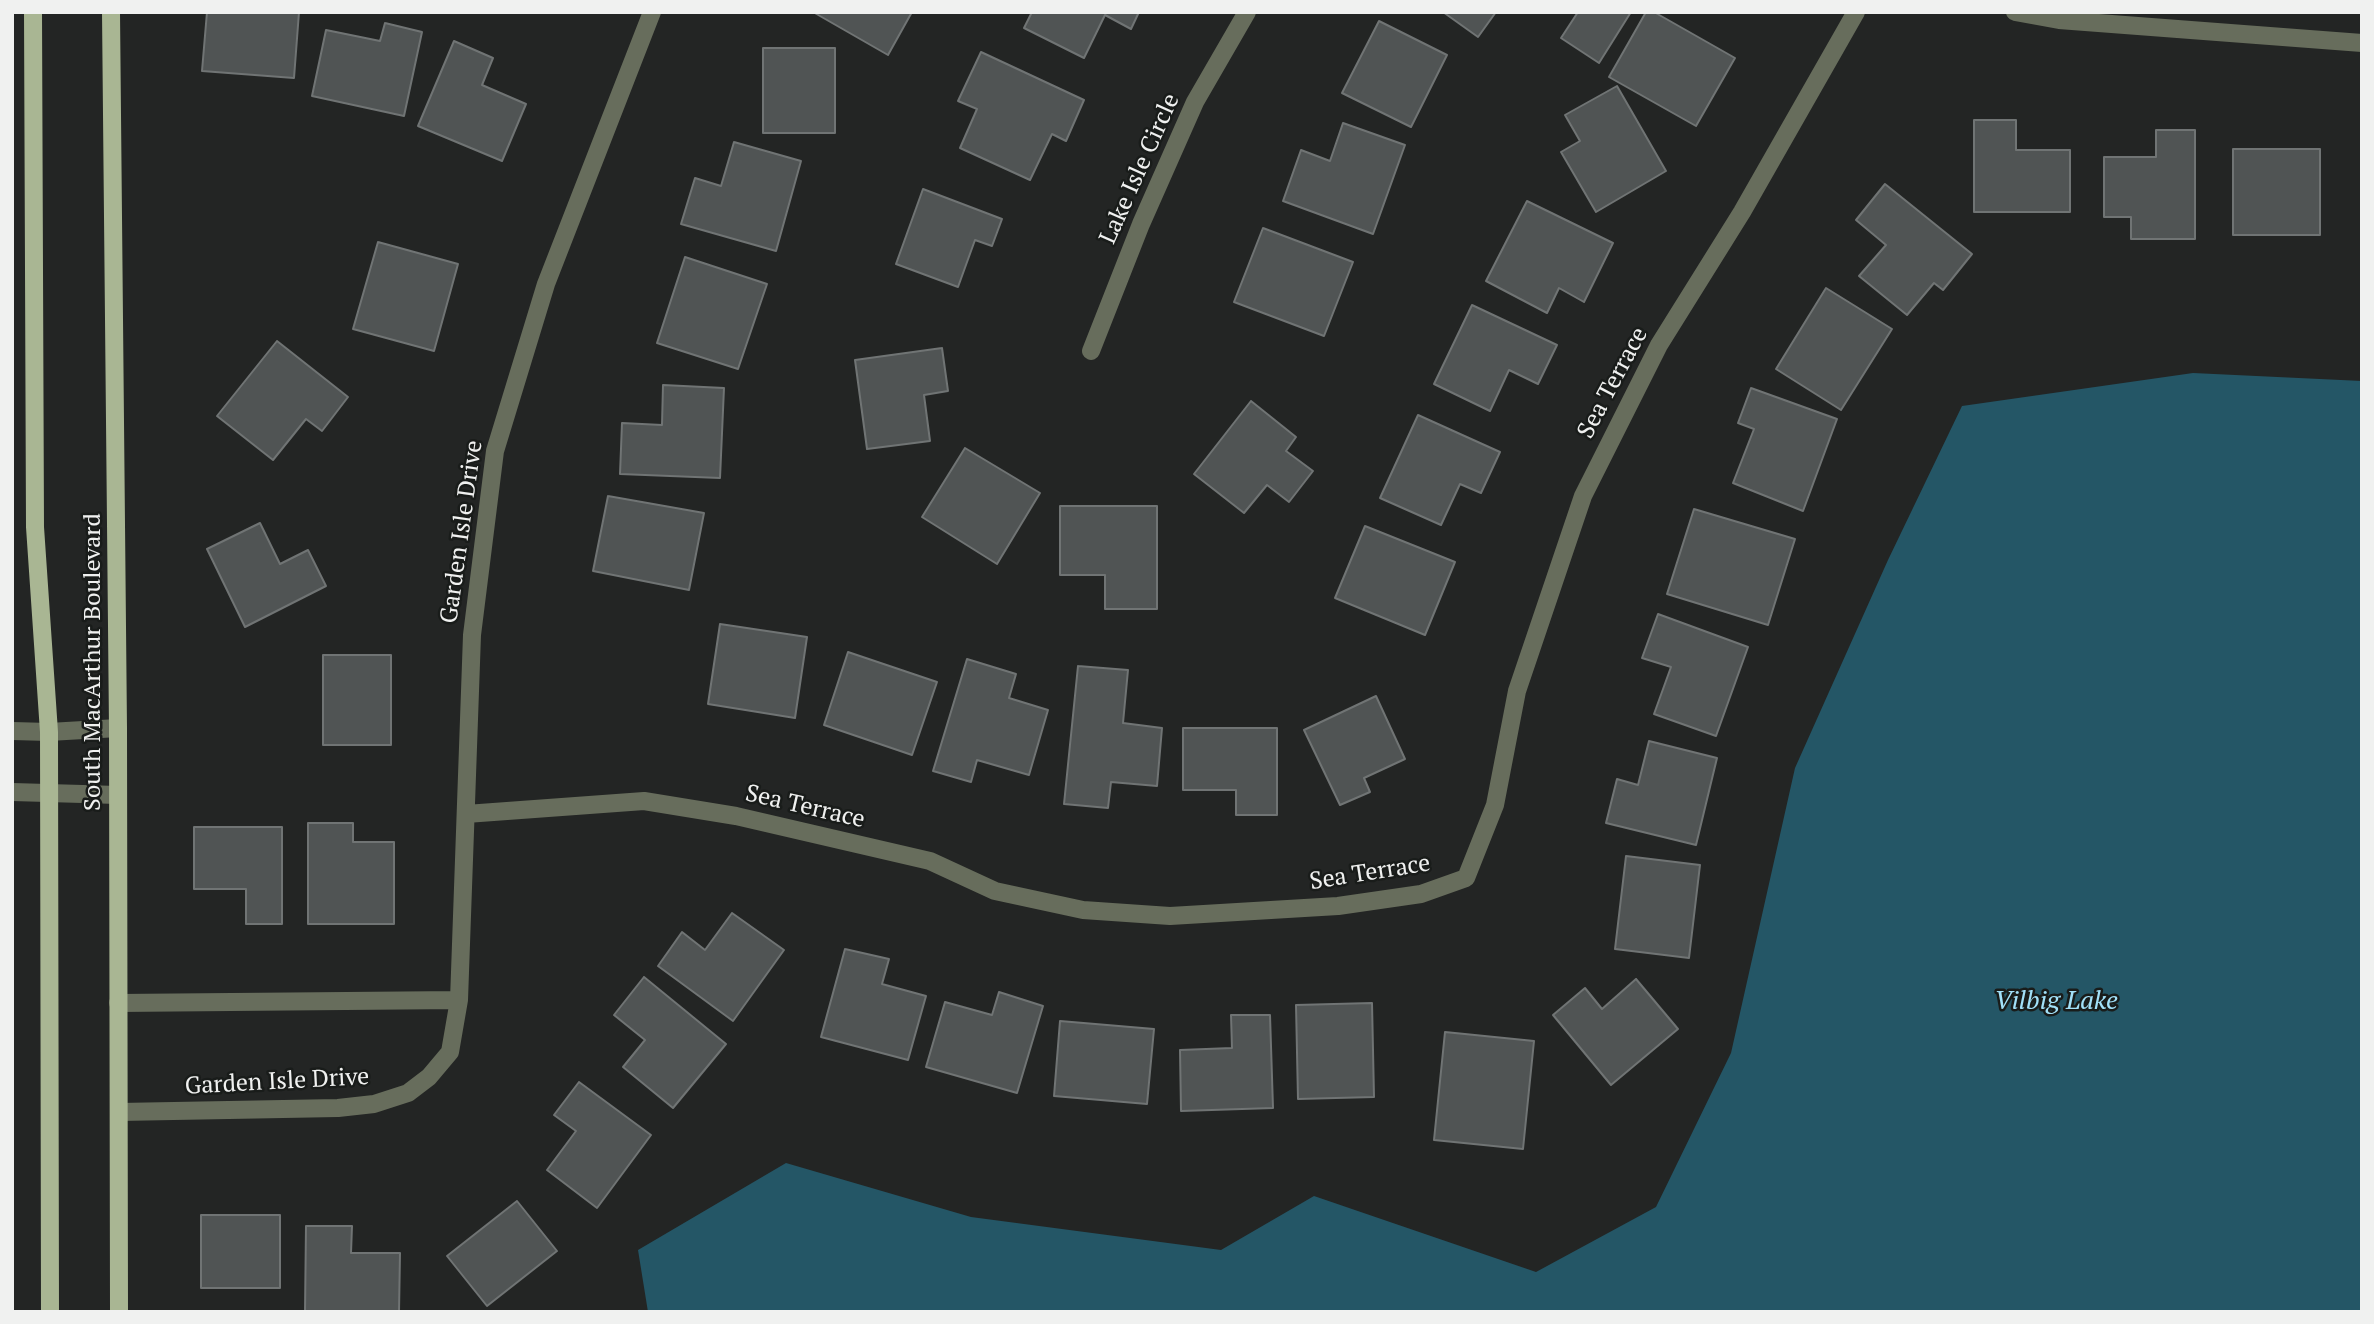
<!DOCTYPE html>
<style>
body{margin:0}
#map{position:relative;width:2374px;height:1324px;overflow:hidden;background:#232524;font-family:"PT Serif",serif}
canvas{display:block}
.frame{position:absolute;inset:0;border:14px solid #f0f1f0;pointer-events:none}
</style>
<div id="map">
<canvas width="2374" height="1324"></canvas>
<div class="frame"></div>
</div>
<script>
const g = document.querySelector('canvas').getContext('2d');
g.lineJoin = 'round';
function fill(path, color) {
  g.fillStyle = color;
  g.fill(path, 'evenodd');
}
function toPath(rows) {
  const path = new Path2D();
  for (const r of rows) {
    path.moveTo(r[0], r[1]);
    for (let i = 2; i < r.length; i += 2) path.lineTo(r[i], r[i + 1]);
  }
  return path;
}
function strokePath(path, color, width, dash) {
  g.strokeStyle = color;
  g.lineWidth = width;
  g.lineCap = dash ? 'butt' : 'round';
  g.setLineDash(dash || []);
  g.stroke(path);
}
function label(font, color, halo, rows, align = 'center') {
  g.font = font + ' "PT Serif",serif';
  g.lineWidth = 5;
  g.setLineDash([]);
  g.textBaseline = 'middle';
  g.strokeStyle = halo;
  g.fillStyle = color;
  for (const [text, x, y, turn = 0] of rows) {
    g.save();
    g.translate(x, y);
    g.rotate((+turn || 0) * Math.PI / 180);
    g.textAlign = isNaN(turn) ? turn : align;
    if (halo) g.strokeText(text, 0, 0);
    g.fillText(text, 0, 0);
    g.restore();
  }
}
const water = toPath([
 [2193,373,2362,381,2362,1312,648,1312,638,1250,786,1163,971,1217,1221,1250,1314,1196,1536,1272,1656,1207,1731,1053,1795,768,1888,560,1962,406]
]);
const building = toPath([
 [207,12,299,12,294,78,202,71,207,12],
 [813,12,912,12,888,55,813,12],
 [1032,12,1139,12,1131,29,1105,15,1084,58,1024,28,1032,12],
 [1443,12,1496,12,1478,37,1443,12],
 [1578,12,1631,12,1599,63,1561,38,1578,12],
 [1646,12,1654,12,1735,58,1696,126,1609,77,1646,12],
 [1379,21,1447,55,1411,127,1342,93,1379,21],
 [385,23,422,32,404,116,312,96,326,30,380,41,385,23],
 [454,41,493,58,482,85,526,104,502,161,418,126,454,41],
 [763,48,835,48,835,133,763,133,763,48],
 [981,52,1084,100,1066,141,1052,134,1030,180,960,148,977,109,958,101,981,52],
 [1617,86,1666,171,1596,212,1561,152,1580,141,1565,115,1617,86],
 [1974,120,2016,120,2016,150,2070,150,2070,212,1974,212,1974,120],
 [1343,123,1405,145,1373,234,1283,201,1301,150,1330,161,1343,123],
 [2156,130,2195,130,2195,239,2131,239,2131,217,2104,217,2104,157,2156,157,2156,130],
 [734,142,801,161,776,251,681,224,695,178,721,186,734,142],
 [2233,149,2320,149,2320,235,2233,235,2233,149],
 [1885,184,1972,254,1943,290,1934,283,1907,315,1859,276,1886,245,1856,220,1885,184],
 [923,189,1002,219,992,246,975,240,958,287,896,264,923,189],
 [1527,201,1613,243,1584,302,1559,288,1547,313,1486,281,1527,201],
 [1263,228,1353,262,1324,336,1234,302,1263,228],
 [378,242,458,264,434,351,353,329,378,242],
 [685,257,767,284,738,369,657,343,685,257],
 [1826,288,1892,329,1841,410,1776,369,1826,288],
 [1472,305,1557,345,1538,384,1509,370,1490,411,1434,384,1472,305],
 [277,341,348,397,322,431,306,419,273,460,217,416,277,341],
 [942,348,948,391,924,395,930,441,867,449,855,360,942,348],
 [663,385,724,388,720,478,620,474,622,423,662,425,663,385],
 [1751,388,1837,419,1803,511,1733,483,1754,429,1738,423,1751,388],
 [1251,401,1296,437,1286,451,1313,471,1289,502,1267,485,1244,513,1194,474,1251,401],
 [1418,415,1500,452,1481,493,1460,484,1441,525,1380,498,1418,415],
 [965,448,1040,493,997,564,922,517,965,448],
 [608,496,704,513,689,590,593,571,608,496],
 [1060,506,1157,506,1157,609,1105,609,1105,575,1060,575,1060,506],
 [1694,509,1795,539,1768,625,1667,594,1694,509],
 [260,523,280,564,308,550,326,586,245,627,207,549,260,523],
 [1365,526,1455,562,1425,635,1335,598,1365,526],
 [1658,614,1748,647,1716,736,1654,714,1671,667,1642,658,1658,614],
 [720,624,807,637,795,718,708,704,720,624],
 [848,652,937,682,912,755,824,725,848,652],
 [323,655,391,655,391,745,323,745,323,655],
 [967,659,1016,674,1009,698,1048,710,1029,775,977,760,971,782,933,771,967,659],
 [1078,666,1128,670,1123,723,1162,728,1157,786,1111,782,1108,808,1064,804,1078,666],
 [1376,696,1405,759,1364,778,1370,792,1340,805,1304,730,1376,696],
 [1183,728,1277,728,1277,815,1236,815,1236,790,1183,790,1183,728],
 [1649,741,1717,758,1696,845,1606,823,1617,779,1638,785,1649,741],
 [308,823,353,823,353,842,394,842,394,924,308,924,308,823],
 [194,827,282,827,282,924,246,924,246,889,194,889,194,827],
 [1626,856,1700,865,1689,958,1615,949,1626,856],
 [732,913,784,950,733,1021,658,966,682,932,705,950,732,913],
 [845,949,889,959,882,984,926,996,908,1060,821,1037,845,949],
 [644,977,726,1044,673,1108,623,1067,645,1040,614,1015,644,977],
 [1636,979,1678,1029,1611,1085,1553,1015,1585,988,1602,1009,1636,979],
 [999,992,1043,1006,1017,1093,926,1067,945,1002,992,1015,999,992],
 [1372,1003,1374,1097,1298,1099,1296,1005,1372,1003],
 [1231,1015,1270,1015,1273,1108,1181,1111,1180,1050,1232,1048,1231,1015],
 [1060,1021,1154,1029,1147,1104,1054,1096,1060,1021],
 [1445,1032,1534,1041,1523,1149,1434,1140,1445,1032],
 [579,1082,651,1135,597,1208,547,1170,576,1131,554,1115,579,1082],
 [517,1201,557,1251,487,1306,447,1256,517,1201],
 [201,1215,280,1215,280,1288,201,1288,201,1215],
 [306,1226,352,1226,351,1253,400,1253,399,1312,305,1312,306,1226]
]);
const minor = toPath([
 [2015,12,2059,20,2362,43],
 [1091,351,1141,224,1195,102,1247,12],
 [12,731,49,732,118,728],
 [12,792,118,795],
 [466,814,644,801,736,816,930,861,995,891,1083,910,1170,916,1338,906,1421,894,1466,878,1495,805,1517,691,1583,496,1659,345,1742,212,1856,12],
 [118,1003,459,1000],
 [119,1112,338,1108,374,1104,408,1093,429,1077,450,1052,459,1000,472,635,495,451,546,284,652,12]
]);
const major = toPath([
 [33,12,35,527,49,732,50,1312],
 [111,12,118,728,119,1312]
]);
const streetNames = [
 ["Lake Isle Circle",1140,169,-66],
 ["Sea Terrace",1613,383,-62],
 ["Garden Isle Drive",462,532,-82],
 ["South MacArthur Boulevard",93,662,-90],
 ["Sea Terrace",805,807,13],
 ["Sea Terrace",1370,873,-9],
 ["Garden Isle Drive",277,1082,-3]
];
const waterNames = [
 ["Vilbig Lake",2056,1002]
];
fill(water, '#245666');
fill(building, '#505454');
strokePath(building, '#707474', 2);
strokePath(minor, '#676d5c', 18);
strokePath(major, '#a9b693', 18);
label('24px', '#f0f1f0', '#191c1a', streetNames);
label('italic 26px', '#a2e1f9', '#191c1a', waterNames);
</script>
